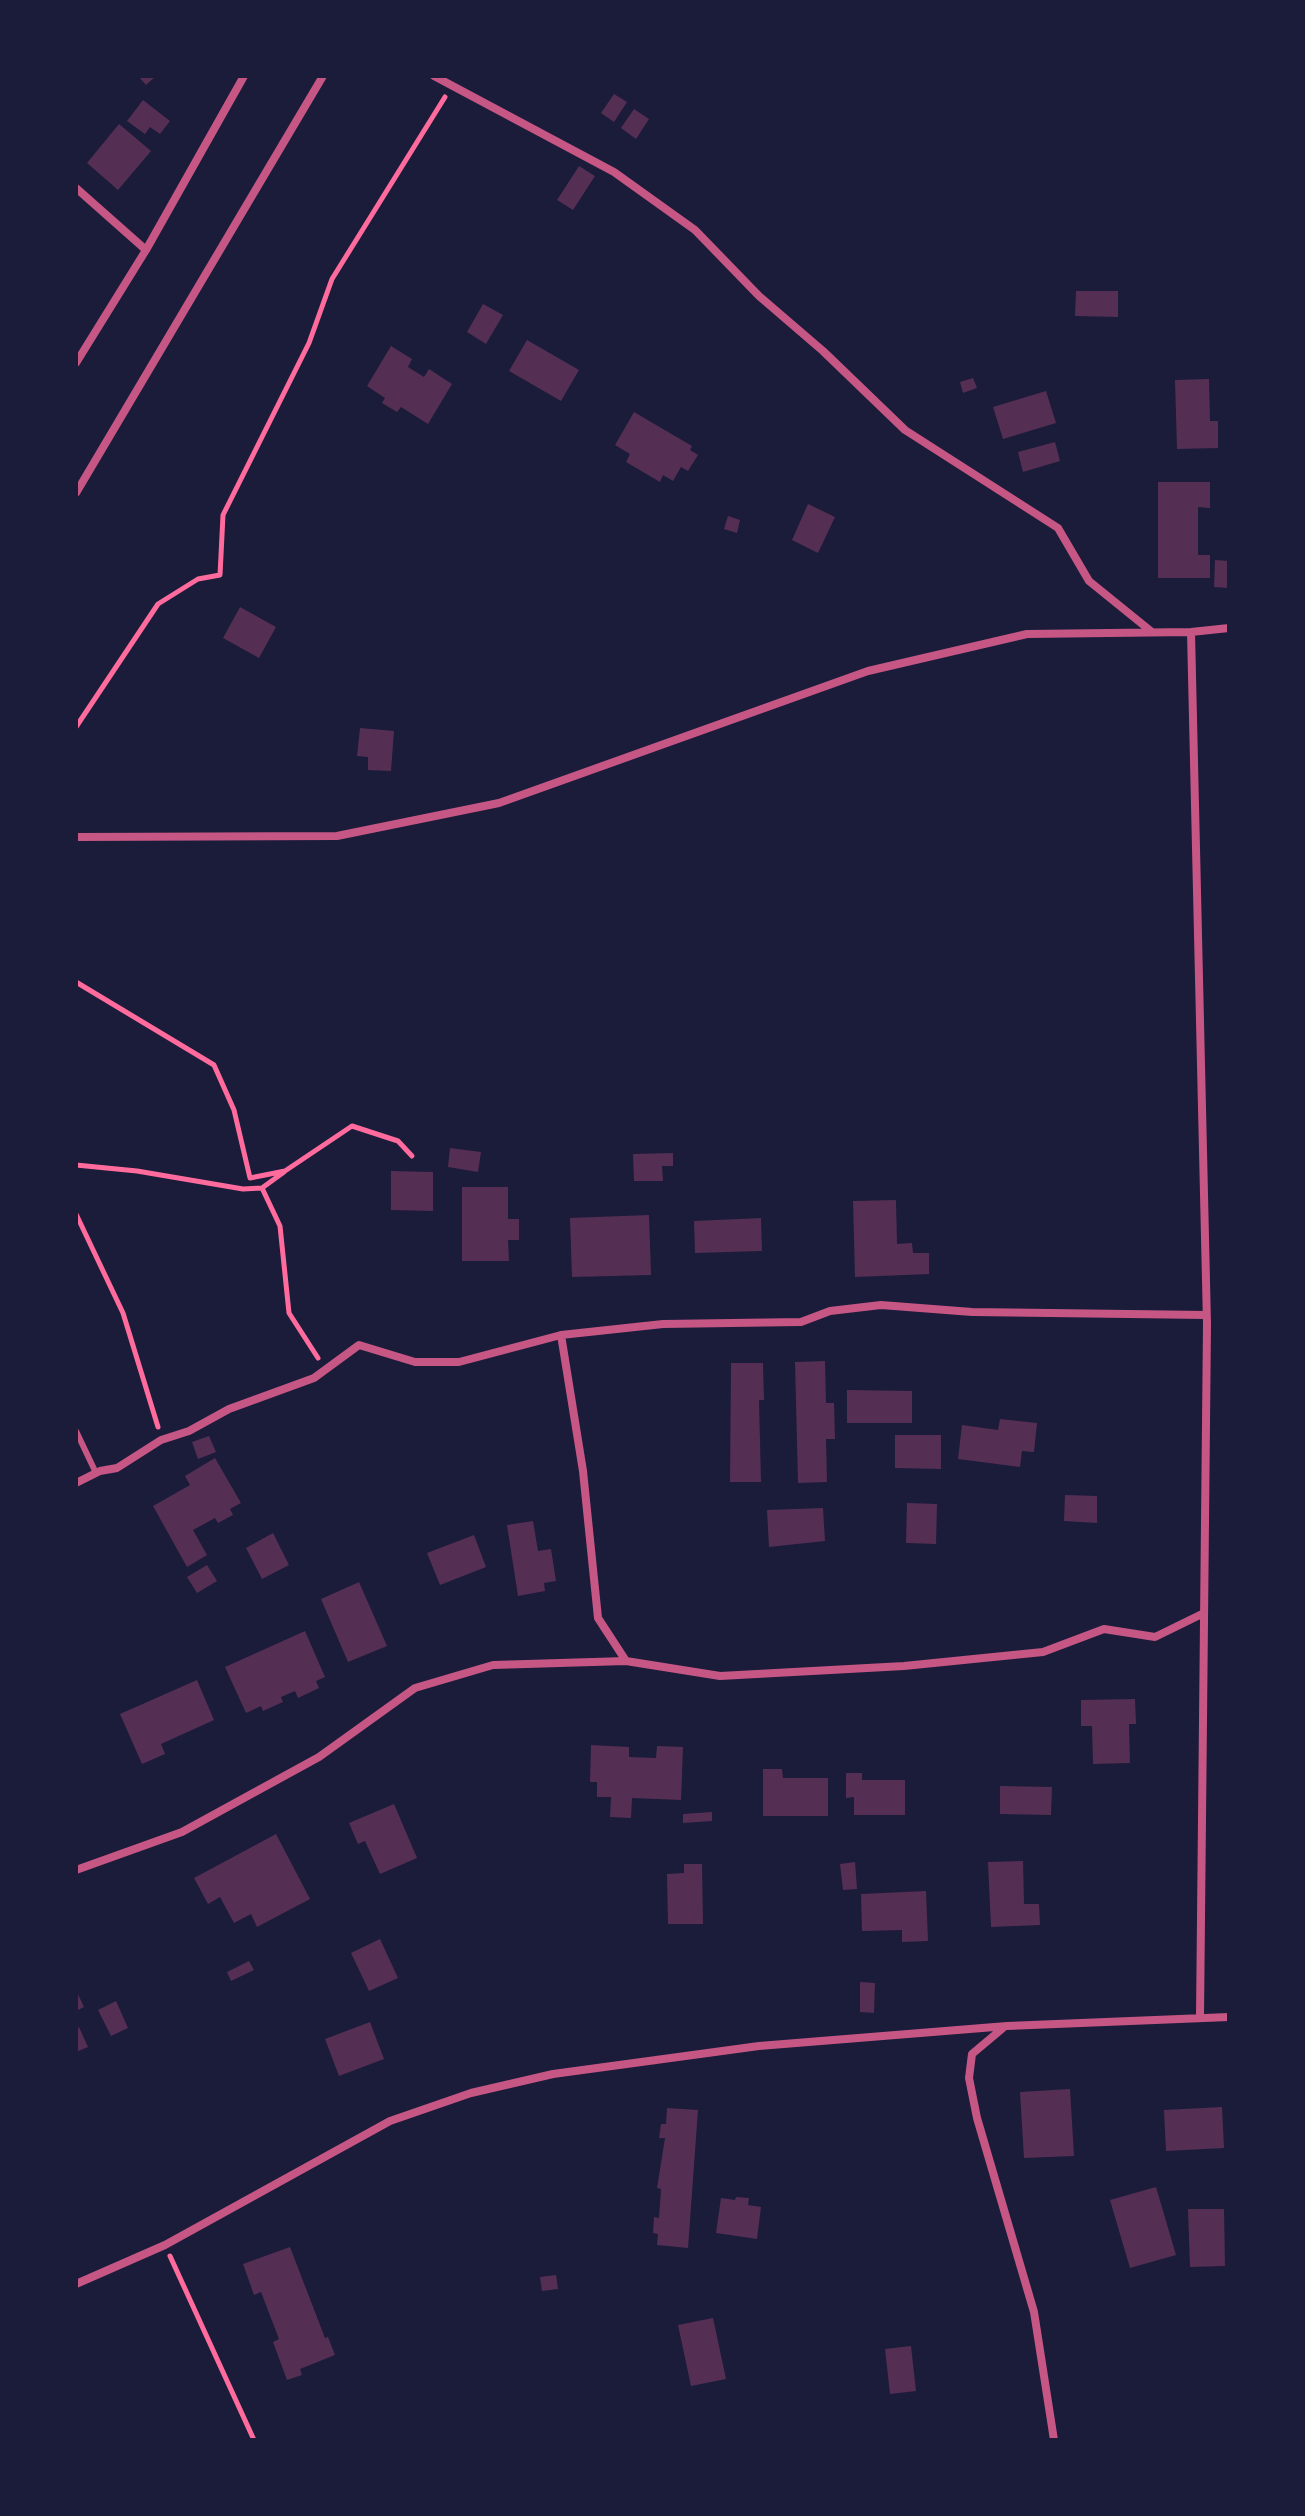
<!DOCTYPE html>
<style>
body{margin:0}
#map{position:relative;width:1305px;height:2516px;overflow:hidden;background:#1b1b3a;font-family:Karla,sans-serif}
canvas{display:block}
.frame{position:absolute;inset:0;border:78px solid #1b1b3a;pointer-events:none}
</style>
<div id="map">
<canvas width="1305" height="2516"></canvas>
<div class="frame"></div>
</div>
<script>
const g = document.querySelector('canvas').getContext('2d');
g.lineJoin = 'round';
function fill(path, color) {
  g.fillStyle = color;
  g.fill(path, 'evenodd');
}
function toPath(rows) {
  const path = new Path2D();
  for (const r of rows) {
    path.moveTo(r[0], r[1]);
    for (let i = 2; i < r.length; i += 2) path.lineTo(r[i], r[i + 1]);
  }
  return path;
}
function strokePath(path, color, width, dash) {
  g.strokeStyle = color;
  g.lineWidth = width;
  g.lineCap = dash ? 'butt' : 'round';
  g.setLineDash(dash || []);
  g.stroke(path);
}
const building = toPath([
 [138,76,156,76,146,85],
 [614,94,627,102,614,122,601,113],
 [143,100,170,121,160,134,150,127,145,134,127,121],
 [634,109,649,119,636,139,621,128],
 [119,124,151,151,118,190,87,163],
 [579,166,595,176,573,210,557,200],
 [1076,291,1118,291,1118,317,1075,316],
 [483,304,503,315,486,344,467,332],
 [527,340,579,370,561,401,509,371],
 [391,346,412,359,408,367,424,377,429,369,452,384,428,424,401,407,397,412,382,403,385,398,367,386],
 [973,378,977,388,963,393,960,382],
 [1209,379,1210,421,1218,421,1218,448,1177,449,1175,380],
 [1046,391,1056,423,1003,439,993,407],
 [634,412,692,446,690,450,698,455,688,471,681,467,673,481,663,475,660,482,626,462,630,454,615,445],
 [1055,442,1060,461,1023,472,1018,452],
 [1158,482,1210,482,1210,508,1198,507,1198,555,1210,555,1210,578,1158,578],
 [808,504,835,517,818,553,792,540],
 [728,516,740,520,737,533,724,529],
 [1215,560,1229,561,1229,588,1214,587],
 [240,607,276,627,259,658,223,638],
 [360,728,394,731,391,771,368,770,368,757,357,756],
 [450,1148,481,1152,478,1172,448,1167],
 [673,1153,673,1166,662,1166,663,1181,634,1181,633,1154],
 [391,1171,433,1172,433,1211,391,1210],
 [462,1187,508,1187,508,1219,519,1219,519,1240,508,1240,509,1261,462,1261],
 [896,1200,897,1244,912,1243,913,1253,929,1253,929,1274,855,1277,853,1201],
 [649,1215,651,1275,572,1277,570,1218],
 [761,1218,762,1251,695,1253,694,1221],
 [825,1361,826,1403,834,1403,835,1439,826,1439,827,1482,798,1483,795,1362],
 [731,1363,763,1363,764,1400,759,1400,761,1482,730,1482],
 [847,1390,912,1391,912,1423,847,1423],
 [1000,1419,1037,1423,1034,1452,1022,1451,1020,1467,958,1459,962,1425,998,1430],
 [895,1435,941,1435,941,1469,895,1468],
 [209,1436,216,1452,198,1459,192,1442],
 [215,1458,241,1503,230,1509,233,1515,218,1523,215,1518,193,1530,207,1555,187,1567,153,1506,190,1485,185,1476],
 [1065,1495,1097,1496,1097,1523,1064,1521],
 [907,1503,937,1504,936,1544,906,1543],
 [823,1508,825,1541,769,1547,767,1510],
 [533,1521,538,1551,551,1549,556,1581,544,1583,545,1591,518,1596,507,1525],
 [273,1533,289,1565,262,1579,246,1548],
 [474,1535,486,1567,440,1585,427,1553],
 [207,1565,217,1581,197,1593,187,1577],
 [359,1582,387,1646,348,1662,321,1599],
 [305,1631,325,1677,316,1681,319,1688,298,1698,295,1691,281,1697,283,1702,263,1711,261,1706,246,1713,225,1667],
 [197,1680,214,1720,161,1744,165,1754,142,1764,120,1714],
 [1135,1699,1136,1724,1129,1724,1130,1763,1093,1764,1092,1726,1081,1726,1081,1700],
 [591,1745,629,1747,629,1757,656,1758,657,1746,683,1747,681,1800,632,1798,631,1818,610,1817,611,1797,597,1797,597,1782,590,1782],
 [763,1769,782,1769,783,1778,828,1778,828,1816,763,1816],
 [846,1773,862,1773,862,1780,905,1780,905,1815,854,1815,854,1797,846,1798],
 [1000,1786,1052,1787,1051,1815,1000,1814],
 [394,1804,417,1858,380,1874,365,1841,358,1844,349,1823],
 [712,1812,712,1821,683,1823,683,1814],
 [276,1834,310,1899,257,1927,251,1914,234,1923,220,1897,208,1904,194,1878],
 [1023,1861,1024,1904,1039,1904,1040,1925,991,1927,988,1862],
 [855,1862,857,1889,843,1890,840,1864],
 [684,1864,702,1864,703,1924,668,1924,667,1874,684,1873],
 [926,1891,928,1941,902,1942,902,1930,862,1931,861,1894],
 [380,1939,398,1978,369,1991,351,1953],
 [249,1961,254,1970,231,1981,227,1972],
 [860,1982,875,1983,874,2013,860,2012],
 [76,1990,84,2007,76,2011],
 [116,2001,128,2028,111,2036,98,2010],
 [370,2022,384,2059,339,2076,325,2039],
 [79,2027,88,2047,76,2052,76,2029],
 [1070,2089,1074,2156,1024,2158,1020,2092],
 [1222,2107,1224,2148,1166,2151,1164,2110],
 [667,2108,698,2110,688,2248,657,2245,658,2234,653,2233,654,2217,659,2218,661,2189,657,2188,665,2138,659,2138,661,2124,666,2124],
 [1156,2187,1176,2255,1130,2268,1110,2200],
 [736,2197,749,2198,748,2205,761,2207,757,2239,716,2233,721,2198,735,2200],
 [1188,2209,1224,2209,1225,2266,1190,2267],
 [290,2247,325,2338,328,2337,335,2355,300,2369,302,2375,287,2380,273,2342,279,2339,261,2292,254,2295,243,2264],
 [556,2275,558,2289,542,2291,540,2277],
 [713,2318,726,2379,691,2386,678,2325],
 [911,2346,916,2391,890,2394,885,2349]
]);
const path = toPath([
 [76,727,158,604,198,579,220,575,223,515,309,343,332,279,445,97],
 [76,982,214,1065,234,1110,250,1178,285,1171,352,1126,398,1141,412,1156],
 [76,1165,137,1171,243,1189,262,1188,284,1172],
 [262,1188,280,1226,289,1313,318,1358],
 [76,1214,123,1313,158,1427],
 [170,2256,254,2440]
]);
const service = toPath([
 [76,1431,96,1473]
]);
const minor = toPath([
 [434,76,614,172,695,230,759,296,823,351,905,430,1058,528,1089,581,1152,632],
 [76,188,146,250],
 [76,363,146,250,244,76],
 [76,493,323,76],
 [1191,632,1207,1324,1200,2016],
 [76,837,337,836,499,803,868,671,1027,634,1191,632,1229,628],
 [561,1335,583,1471,598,1618,626,1661,720,1676,904,1666,1043,1652,1104,1629,1155,1637,1204,1613],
 [76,1483,100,1471,117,1468,161,1440,189,1431,229,1409,314,1378,359,1345,415,1362,459,1362,561,1335,663,1324,801,1322,830,1311,881,1305,972,1312,1206,1315],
 [76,1870,182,1832,319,1757,415,1688,493,1665,626,1661],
 [1003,2028,972,2054,969,2078,977,2118,1034,2312,1054,2440],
 [76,2284,165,2245,390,2121,471,2093,553,2074,759,2046,1007,2026,1229,2017]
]);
fill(building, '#542f53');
strokePath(path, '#ff6b9d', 5);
strokePath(service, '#c65784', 6);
strokePath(minor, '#c65784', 8);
</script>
